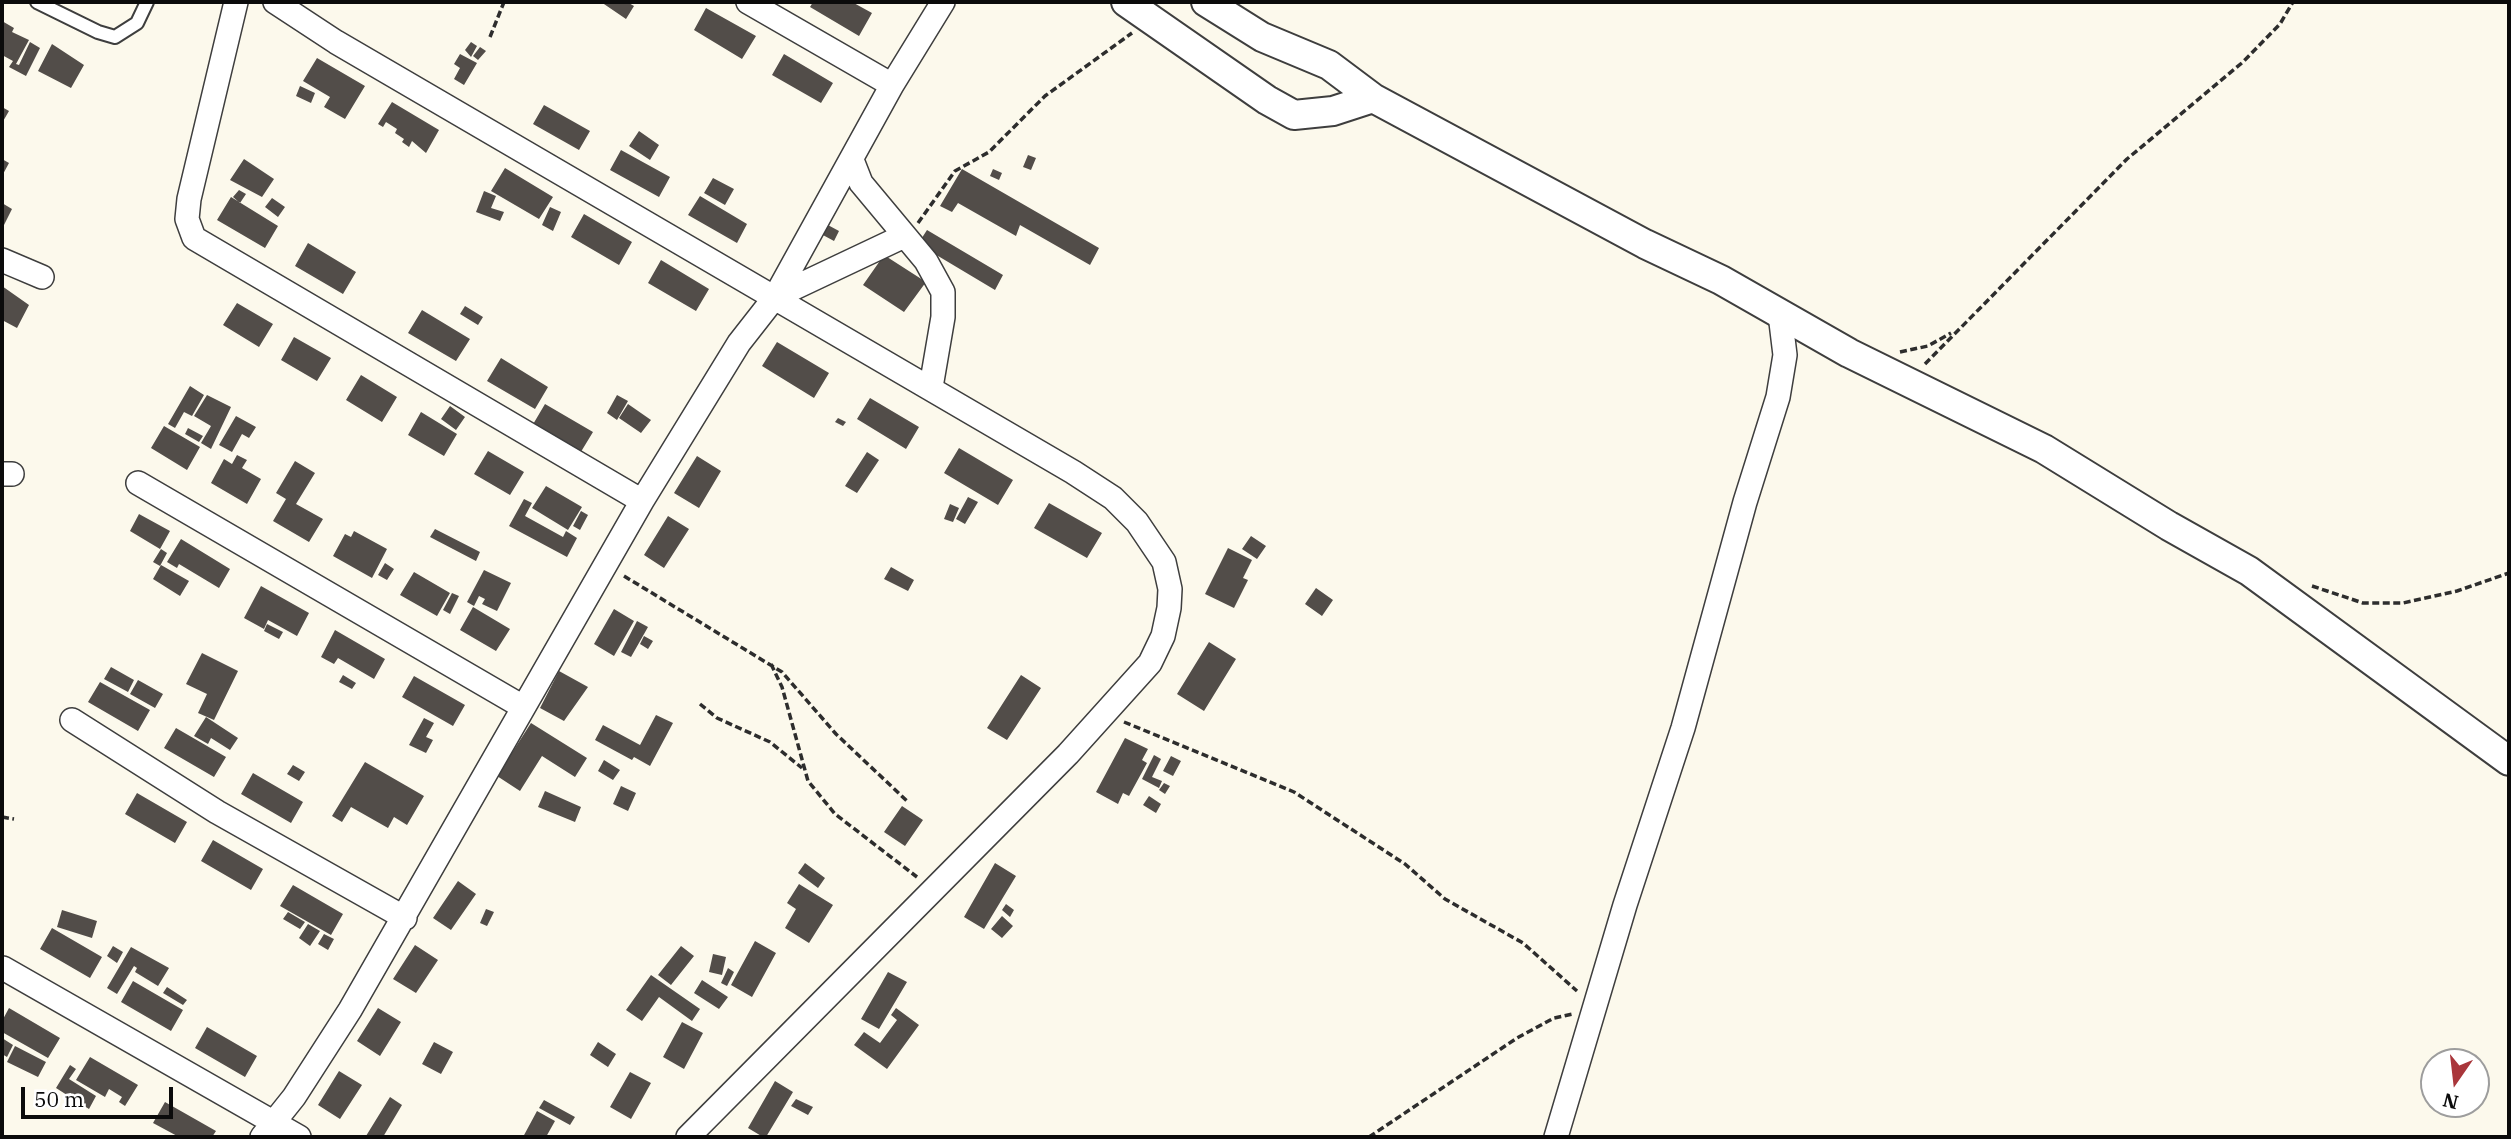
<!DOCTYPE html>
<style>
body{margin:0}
#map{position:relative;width:2511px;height:1139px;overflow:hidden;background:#fcf9ec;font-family:"IBM Plex Serif",serif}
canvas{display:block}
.frame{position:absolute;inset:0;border:4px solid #0b0b0b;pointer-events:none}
.north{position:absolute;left:2420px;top:1048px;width:70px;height:70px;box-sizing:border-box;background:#fff;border:2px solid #9d9d9d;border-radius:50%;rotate:194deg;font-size:19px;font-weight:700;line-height:28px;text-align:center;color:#0b0b0b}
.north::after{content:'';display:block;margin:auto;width:24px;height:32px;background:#a9363b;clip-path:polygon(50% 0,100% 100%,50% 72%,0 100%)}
.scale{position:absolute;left:21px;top:1087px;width:152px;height:32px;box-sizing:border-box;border:4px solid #0b0b0b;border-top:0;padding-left:9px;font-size:21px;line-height:24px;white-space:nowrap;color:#0b0b0b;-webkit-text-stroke:5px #fff;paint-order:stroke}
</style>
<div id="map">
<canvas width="2511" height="1139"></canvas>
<div class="frame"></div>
<div class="north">N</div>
<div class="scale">50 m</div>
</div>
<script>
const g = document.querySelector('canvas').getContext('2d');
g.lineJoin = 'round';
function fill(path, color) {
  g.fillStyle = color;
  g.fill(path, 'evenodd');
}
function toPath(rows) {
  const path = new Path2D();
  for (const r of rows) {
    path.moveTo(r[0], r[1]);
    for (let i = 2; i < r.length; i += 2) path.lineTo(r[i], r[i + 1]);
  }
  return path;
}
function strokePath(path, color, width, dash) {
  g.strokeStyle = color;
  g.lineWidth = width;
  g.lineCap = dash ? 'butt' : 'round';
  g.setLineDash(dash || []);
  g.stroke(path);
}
const building = toPath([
 [601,2,627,2,634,6,626,19],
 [813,2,852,2,872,13,859,36,810,7],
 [706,8,756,36,742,59,694,30],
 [2,21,14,28,12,32,29,40,16,64,19,65,30,42,40,48,26,76,9,67,13,61,2,55],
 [471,42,477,46,471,57,465,50],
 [52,44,84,65,71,88,38,71],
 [480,47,486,51,478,60,473,56],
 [460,54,477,63,464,85,454,79,460,68,454,64],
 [784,54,833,83,821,103,772,75],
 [317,58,365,86,345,119,324,107,330,97,303,81],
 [300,86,315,93,311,103,296,96],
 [392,102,439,130,426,153,412,141,409,147,402,142,404,139,395,133,397,129,386,122,383,127,378,124],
 [544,105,590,131,579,150,533,124],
 [2,107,9,111,2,123],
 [639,131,659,145,650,160,629,146],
 [621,150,670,177,659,197,610,170],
 [1028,155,1036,158,1031,170,1023,167],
 [2,159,9,163,2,176],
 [244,159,274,179,262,197,230,180],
 [505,168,553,197,539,219,491,191],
 [962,169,1099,248,1090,265,1020,225,1016,236,958,203,952,212,940,206],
 [993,169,1002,173,999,180,990,176],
 [713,178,734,189,725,205,704,193],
 [239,190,246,194,240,203,233,197],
 [484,191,496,196,491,208,504,212,500,221,476,212],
 [700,196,747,224,737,243,688,215],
 [231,197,278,226,265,248,217,220],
 [272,198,285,207,278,217,265,207],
 [2,203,12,209,2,229],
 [550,207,561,212,553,231,542,225],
 [584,214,632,242,619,265,571,237],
 [826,224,839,231,834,241,821,234],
 [927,230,1003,275,995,290,918,244],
 [308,243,356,272,343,294,295,266],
 [884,255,926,282,904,312,863,285],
 [661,260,709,289,696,311,648,283],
 [2,286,29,305,17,328,2,320],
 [237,303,273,324,259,347,223,325],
 [465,306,483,317,478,325,460,314],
 [422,310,470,339,456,361,408,333],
 [294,337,331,358,317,381,281,360],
 [777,342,829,373,814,398,762,366],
 [501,358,548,387,535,409,487,381],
 [361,375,397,397,382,422,346,400],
 [190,386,204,395,192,416,184,412,175,428,168,424],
 [207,395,231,407,211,449,201,443,211,426,194,416],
 [617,395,628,401,617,420,607,413],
 [870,398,919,427,906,449,857,419],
 [545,404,593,432,579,455,532,426],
 [628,404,651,420,641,433,619,418],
 [450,406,465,417,456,430,441,419],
 [421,412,457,434,444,456,408,435],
 [236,416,256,427,249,438,242,434,232,452,219,445],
 [838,418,846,422,843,426,835,422],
 [164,426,200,447,187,470,151,448],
 [188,428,203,436,199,442,185,434],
 [959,448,1013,480,998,505,944,473],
 [488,451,524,472,510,495,474,474],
 [867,452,879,460,857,493,845,486],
 [237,455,247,460,242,468,261,479,247,504,211,483,224,459,232,464],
 [697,456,721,471,699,508,674,493],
 [295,461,315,473,296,504,323,519,309,542,273,521,286,499,276,493],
 [546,486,582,507,568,530,532,508],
 [968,497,978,502,965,524,956,519],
 [524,499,532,503,525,516,563,537,566,531,577,538,567,557,509,526],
 [1049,503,1102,533,1087,558,1034,528],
 [950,504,959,508,953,522,944,519],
 [581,511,588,515,580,530,573,526],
 [139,514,170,531,160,549,130,531],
 [668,516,689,529,664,568,644,555],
 [435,529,480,552,476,561,430,537],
 [354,531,387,549,372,578,333,556,345,534,351,537],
 [1251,536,1266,546,1257,559,1242,549],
 [181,539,230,569,219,588,179,564,177,568,167,562],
 [1228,548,1252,560,1243,578,1248,580,1234,608,1205,594],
 [161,549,167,553,160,566,153,562],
 [385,563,394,569,387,580,378,575],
 [161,565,189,581,180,596,153,579],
 [891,567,914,580,908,591,884,579],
 [484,570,511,583,497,611,482,604,485,599,479,596,474,606,467,602],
 [414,572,450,593,437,616,400,595],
 [261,586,309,613,297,636,268,620,264,629,244,618],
 [1316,588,1333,600,1322,616,1305,604],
 [452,593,459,596,450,614,443,610],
 [473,607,510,629,496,651,460,630],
 [614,609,634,621,614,656,594,644],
 [637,621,648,627,631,657,621,652],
 [267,624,283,632,279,639,264,631],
 [335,630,385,659,374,679,338,658,334,664,321,657],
 [644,636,653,641,648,649,640,644],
 [1209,642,1236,659,1204,711,1177,694],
 [202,653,238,671,214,720,198,713,207,694,186,684],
 [111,667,134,680,128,692,104,679],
 [559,671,588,687,564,721,540,708],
 [343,675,356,683,352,689,339,682],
 [1021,675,1041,688,1007,740,987,728],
 [414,676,465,705,453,726,402,697],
 [138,680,163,694,155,708,130,694],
 [100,682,150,710,138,731,88,702],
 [656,715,673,723,650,766,634,757,632,760,595,740,603,725,640,745],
 [206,717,238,738,230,750,211,738,208,744,194,736],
 [424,718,434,723,426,737,433,740,426,753,409,745],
 [531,723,587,758,575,777,542,756,520,791,497,776],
 [176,728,226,757,214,777,164,748],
 [1125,738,1148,749,1142,760,1147,763,1129,796,1123,793,1118,804,1096,792],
 [1154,755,1161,759,1152,777,1162,781,1159,788,1142,779],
 [1171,756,1181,761,1173,776,1163,771],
 [604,760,620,770,613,780,598,771],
 [365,762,424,796,407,825,394,817,388,828,351,807,342,822,332,816],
 [293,765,305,772,299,781,287,774],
 [253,773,303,802,291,823,241,794],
 [1164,783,1170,786,1165,794,1159,790],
 [621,786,636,793,628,811,613,804],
 [545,791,581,807,575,822,538,807],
 [137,793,187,822,175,843,125,814],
 [1149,796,1161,804,1156,813,1143,805],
 [902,806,923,820,905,846,884,832],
 [213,840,263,869,251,890,201,861],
 [805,863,825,878,818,888,798,873],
 [995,863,1016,876,984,929,964,917],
 [458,881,476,894,451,930,433,918],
 [799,884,833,905,809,943,785,928,796,909,787,903],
 [293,885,343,914,331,935,280,906],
 [1006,904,1014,910,1010,917,1002,910],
 [486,909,494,912,487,926,480,923],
 [62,910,97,921,92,938,57,927],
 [288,912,305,922,300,929,283,919],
 [1002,916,1013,926,1002,938,991,929],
 [308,924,320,931,310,946,299,938],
 [52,928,102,957,90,978,40,949],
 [324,934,334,939,328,950,318,944],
 [755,941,776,953,752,997,731,985],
 [415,945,438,960,416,993,393,979],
 [113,946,123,952,117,963,107,956],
 [681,946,694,956,671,985,658,975],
 [131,947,169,968,158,986,135,972,137,968,134,966,117,994,107,988],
 [713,954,726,957,722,975,709,972],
 [728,968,734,972,727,986,721,983],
 [888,972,907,982,879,1029,861,1019],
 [651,975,700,1009,692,1021,659,997,642,1021,626,1010],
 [702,980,728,997,719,1009,694,993],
 [133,981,183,1010,171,1031,121,1002],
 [167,987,187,1000,183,1005,163,993],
 [9,1008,60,1038,48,1058,2,1032,2,1021],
 [378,1008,401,1022,380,1056,357,1041],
 [896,1008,919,1025,887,1069,854,1045,864,1032,880,1043,897,1020,891,1015],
 [682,1022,703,1033,684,1069,663,1057],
 [207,1027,257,1056,245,1077,195,1048],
 [2,1038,13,1045,7,1057,2,1054],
 [434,1042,453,1052,441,1074,422,1064],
 [598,1042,616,1054,608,1067,590,1055],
 [15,1046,46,1062,38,1077,7,1062],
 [90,1057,138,1085,125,1106,119,1102,122,1097,109,1089,105,1097,76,1080],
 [70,1065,76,1069,69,1079,96,1096,89,1109,56,1088],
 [339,1071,362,1085,340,1119,318,1105],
 [630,1072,651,1083,631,1119,610,1107],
 [775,1081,793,1092,766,1137,763,1137,748,1128],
 [390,1097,402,1105,383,1137,369,1137,366,1136],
 [796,1099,813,1107,808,1115,791,1106],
 [544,1100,575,1117,570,1125,539,1108],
 [165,1102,216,1131,212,1137,179,1137,153,1123],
 [537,1111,555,1121,546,1137,523,1137]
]);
const path = toPath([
 [490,37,504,2],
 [918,223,955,171,989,152,1045,96,1132,33],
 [1900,352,1928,346,1951,333],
 [1925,364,2127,159,2243,62,2280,24,2293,2],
 [624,576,782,672,836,734,907,801],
 [2312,586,2363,603,2403,603,2457,591,2509,573],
 [771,664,782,687,808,781,835,814,917,877],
 [700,704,717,718,770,742,802,768],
 [1124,722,1294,792,1405,864,1445,899,1523,943,1577,991],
 [2,817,14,819],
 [1369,1137,1517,1038,1554,1018,1573,1014]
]);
const service = toPath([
 [37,2,98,32,115,37,137,23,147,2]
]);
const minor = toPath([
 [236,2,189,199,187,219,194,238,642,501],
 [275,2,336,42,1073,472,1113,498,1137,522,1164,562,1170,589,1169,608,1163,636,1150,663,1068,754,688,1137],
 [748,2,892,85],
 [852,160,861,183,926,261,943,292,943,317,931,387],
 [2,260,42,277],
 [775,297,904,236],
 [2,474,12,474],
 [138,483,523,707],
 [72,720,217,812,405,918],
 [3,968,299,1137],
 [262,1137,294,1097,350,1010,642,501,739,343,775,297,892,85,943,2],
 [1556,1137,1625,905,1683,728,1745,502,1778,397,1785,355,1780,314]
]);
const tertiary = toPath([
 [1126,2,1267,100,1294,115,1333,111,1373,98],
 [1206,2,1262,37,1329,65,1373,98,1645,244,1721,280,1849,353,2044,449,2169,526,2249,571,2509,761]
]);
fill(building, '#524d49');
strokePath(service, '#3e3e3e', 16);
strokePath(minor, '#3e3e3e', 26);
strokePath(tertiary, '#3e3e3e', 32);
strokePath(path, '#2d2d2d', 3.5, [7, 3.5]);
strokePath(service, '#fff', 12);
strokePath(minor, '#fff', 23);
strokePath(tertiary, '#fff', 28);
</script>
